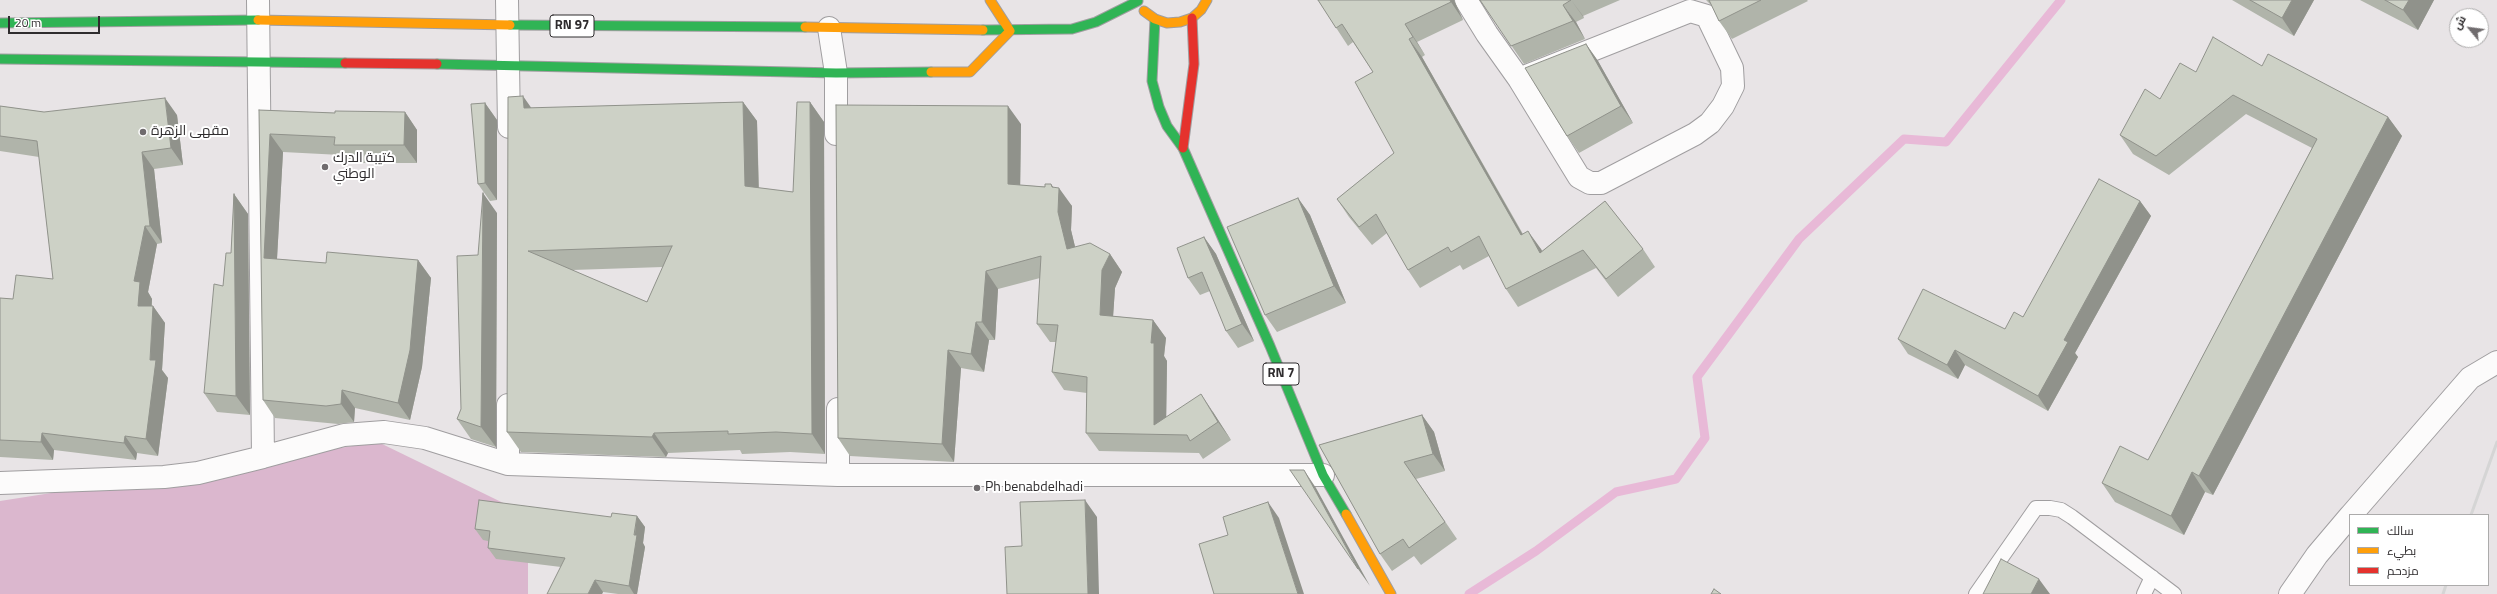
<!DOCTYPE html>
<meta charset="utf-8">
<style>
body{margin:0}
#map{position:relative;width:2497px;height:594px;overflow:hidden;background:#e8e4e6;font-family:"Titillium Web",Cairo,sans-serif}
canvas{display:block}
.legend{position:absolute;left:2349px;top:514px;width:140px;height:72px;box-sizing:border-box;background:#fff;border:1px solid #acabab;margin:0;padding:5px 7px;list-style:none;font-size:12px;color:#2f2c2e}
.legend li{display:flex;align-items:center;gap:8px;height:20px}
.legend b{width:20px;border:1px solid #acabab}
.north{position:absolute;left:2449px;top:8px;width:40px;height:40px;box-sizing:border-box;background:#fff;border:1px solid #acabab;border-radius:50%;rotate:299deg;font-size:11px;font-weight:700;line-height:16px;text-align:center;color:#2f2c2e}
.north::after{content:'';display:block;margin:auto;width:14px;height:18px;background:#706c6e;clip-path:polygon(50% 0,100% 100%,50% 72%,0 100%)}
.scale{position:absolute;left:8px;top:16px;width:92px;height:18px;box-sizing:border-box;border:2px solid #2f2c2e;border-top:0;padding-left:5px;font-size:12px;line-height:14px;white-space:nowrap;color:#2f2c2e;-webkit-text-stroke:3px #fff;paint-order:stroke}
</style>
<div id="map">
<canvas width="2497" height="594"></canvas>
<ul class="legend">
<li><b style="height:5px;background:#30b455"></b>سالك</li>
<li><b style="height:5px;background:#ff9f0a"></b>بطيء</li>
<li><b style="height:5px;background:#e5322d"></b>مزدحم</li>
</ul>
<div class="north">ش</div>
<div class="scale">20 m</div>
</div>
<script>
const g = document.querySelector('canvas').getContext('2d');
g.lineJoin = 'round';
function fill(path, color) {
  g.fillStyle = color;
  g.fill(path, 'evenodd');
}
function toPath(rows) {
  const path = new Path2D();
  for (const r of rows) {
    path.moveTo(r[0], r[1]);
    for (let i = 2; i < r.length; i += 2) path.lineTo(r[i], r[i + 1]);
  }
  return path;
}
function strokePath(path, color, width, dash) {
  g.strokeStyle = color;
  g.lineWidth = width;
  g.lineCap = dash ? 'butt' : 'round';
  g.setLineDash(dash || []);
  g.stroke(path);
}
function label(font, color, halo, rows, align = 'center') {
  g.font = font + ' "Titillium Web",Cairo,sans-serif';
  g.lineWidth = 4;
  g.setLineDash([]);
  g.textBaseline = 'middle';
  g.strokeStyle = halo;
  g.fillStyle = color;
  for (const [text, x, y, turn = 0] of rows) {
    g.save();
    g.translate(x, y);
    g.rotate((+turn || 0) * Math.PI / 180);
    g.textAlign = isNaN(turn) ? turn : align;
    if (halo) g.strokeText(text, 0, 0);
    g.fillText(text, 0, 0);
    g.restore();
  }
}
const forest = toPath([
 [378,442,528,515,528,594,0,594,0,501]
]);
const stream = toPath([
 [1469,594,1536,551,1616,492,1676,479,1705,438,1697,377,1799,239,1904,139,1946,142,2061,0]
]);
const lane = toPath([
 [1976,594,2036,508,2050,508,2061,510,2072,517,2174,594],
 [2144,594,2152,577]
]);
const street = toPath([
 [507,0,509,127],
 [1466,0,1487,34,1519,79,1579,177,1590,183,1601,183,1695,134,1710,123,1723,106,1733,86,1732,68,1707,16,1690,11,1519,79],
 [829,28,836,73,836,134],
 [263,457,344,435,384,432,425,438,508,464,508,405],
 [508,464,838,475,838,409],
 [838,475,1323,475],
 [0,483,164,477,198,473,263,457,258,0],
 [2351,515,2470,378,2497,362],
 [2290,594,2317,555,2350,516]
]);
const fast = toPath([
 [1155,19,1152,81,1159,107,1167,126,1183,148,1270,346,1323,475,1346,514],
 [0,23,258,20],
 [510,25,805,27],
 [983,30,1072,29,1096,22,1138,1],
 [0,59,345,63],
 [437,64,836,73,931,72]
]);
const slow = toPath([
 [1144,11,1155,19,1167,23,1180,22,1192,18,1201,10,1207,0],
 [258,20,510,25],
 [805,27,983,30],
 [931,72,970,72,1010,31,990,0],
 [1346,514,1391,594]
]);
const jam = toPath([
 [345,63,437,64],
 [1183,148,1194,64,1192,18]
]);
const rail = toPath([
 [2471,515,2497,442],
 [2443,594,2446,585]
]);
const wall = toPath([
 [1318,0,1454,0,1463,20,1417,42,1425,55,1422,57,1523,234,1541,249,1542,251,1605,201,1643,249,1655,267,1618,297,1596,268,1518,307,1506,289,1489,256,1463,270,1460,265,1420,288,1408,270,1387,233,1372,245,1349,217,1337,199,1394,153,1373,72,1353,42,1348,46],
 [1480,0,1620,0,1583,16,1584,18,1576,22,1585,39,1524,64],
 [1706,0,1807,0,1808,1,1732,39,1719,21,1712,6],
 [2232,0,2314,0,2294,36],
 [2360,0,2434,0,2418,30],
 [1586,44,1598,61,1633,123,1579,153,1567,136],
 [2262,66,2388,117,2402,136,2213,495,2205,492,2184,535,2115,502,2102,483,2148,460,2312,148,2246,114,2169,175,2133,154,2120,135,2160,99,2196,72],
 [743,102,757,121,759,188,793,192,810,102,824,122,825,454,790,452,742,454,740,450,668,453,666,457,521,452,507,432,532,108],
 [663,267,647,302,572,270],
 [485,103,497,120,497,200,490,201,478,184],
 [0,106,44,112,177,115,183,165,154,169,162,243,157,244,148,292,152,299,152,306,153,306,165,323,162,370,168,378,158,456,137,453,136,460,54,450,53,460,0,457,0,298,13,299,53,279,39,157,0,151],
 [259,110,335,113,405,112,417,130,417,163,347,163,341,155,283,152,277,259,326,263,418,260,431,278,422,367,410,420,355,408,354,422,338,424,275,418,263,400],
 [1021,124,1020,185,1053,187,1072,206,1071,230,1075,247,1110,254,1122,272,1115,288,1113,316,1153,320,1166,338,1164,356,1167,361,1166,417,1213,412,1231,440,1203,459,1199,453,1099,451,1086,433,1087,393,1064,390,1052,372,1056,342,1050,342,1037,324,1040,278,998,289,995,340,989,340,984,372,961,368,954,462,850,456,838,438],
 [234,194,248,214,250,415,217,412,204,393,223,286,231,253],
 [1298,198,1310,215,1346,303,1277,332,1265,315],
 [2140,201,2151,216,2075,353,2078,357,2048,411,1965,365,1958,379,1908,354,1898,339,2005,329,2023,317],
 [497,213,496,447,471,439,457,419,461,409,478,255],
 [1204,237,1216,254,1254,341,1238,348,1226,331,1210,291,1200,295,1188,278],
 [1422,415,1434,432,1445,471,1416,479,1457,539,1421,565,1414,556,1392,571,1380,554,1319,445],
 [637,516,645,527,643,543,645,547,637,594,618,594,603,592,602,594,547,594,561,567,496,559,488,548,488,541,483,540,475,529,611,517]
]);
const shadedWall = toPath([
 [1450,0,1454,0,1463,20,1451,2],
 [1571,0,1583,16,1584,18],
 [2292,0,2314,0,2294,36,2282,18],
 [2409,0,2434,0,2418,30,2403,10],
 [1563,5,1576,22,1585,39,1573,21],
 [1405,24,1417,42,1425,55,1413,37],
 [1409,39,1422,57,1533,253,1521,235],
 [1586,44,1598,61,1633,123,1621,106],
 [523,96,537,116,524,108],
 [165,98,177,115,183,165,171,148],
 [743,102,757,121,759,206,745,186],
 [810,102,824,122,825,454,812,434],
 [485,103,497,120,497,200,485,183],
 [1008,106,1021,124,1020,202,1008,184],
 [405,112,417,130,417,163,404,145],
 [2388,117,2402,136,2213,495,2199,476],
 [270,134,283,152,276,276,264,258],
 [142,152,154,169,162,243,150,226],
 [1051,184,1059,195,1059,188,1072,206,1071,230,1080,267,1067,249],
 [483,193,497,213,496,447,481,427],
 [234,194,248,214,250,415,236,396],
 [1298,198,1310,215,1346,303,1334,286],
 [2140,201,2151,216,2075,353,2078,357,2048,411,2038,396,2064,340],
 [145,226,157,244,148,292,152,299,150,323,138,306,134,281],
 [1528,231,1541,249,1550,267,1540,253],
 [1204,237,1216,254,1254,341,1242,324],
 [1110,254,1122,272,1115,288,1112,333,1100,315,1102,270],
 [418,260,431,278,422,367,410,420,398,403],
 [986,271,998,289,995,340,982,322],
 [153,306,165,323,162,370,168,378,158,456,146,439],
 [1153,320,1166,338,1164,356,1167,361,1166,435,1154,425,1151,343],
 [976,322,989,340,984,372,971,354],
 [948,350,961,368,954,462,942,444],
 [1955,350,1965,365,1958,379,1947,365],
 [342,390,355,408,354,422,341,404],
 [1201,394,1213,412,1231,440,1218,422],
 [1422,415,1434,432,1445,471,1433,454],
 [42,433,54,450,53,460,41,442],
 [654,433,668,453,666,457,652,437],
 [125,436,137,453,136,460,124,443],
 [1304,470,1316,488,1370,586,1358,569],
 [2192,472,2205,492,2184,535,2171,516],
 [1085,500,1097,517,1099,594,1088,594],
 [1268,502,1279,518,1304,594,1298,594],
 [637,516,645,527,643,543,645,547,637,594,634,594,629,586],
 [2039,579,2050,594,2031,594],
 [595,580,603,592,602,594,588,594]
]);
const building = toPath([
 [1318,0,1450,0,1451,2,1405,24,1413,37,1409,39,1521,235,1528,231,1540,253,1605,201,1643,249,1606,279,1583,250,1506,289,1479,236,1451,252,1448,247,1408,270,1376,214,1359,227,1337,199,1394,153,1355,82,1373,72,1342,24,1336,28,1318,0],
 [1480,0,1571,0,1563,5,1573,21,1511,46,1480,0],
 [1709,0,1761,0,1719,21,1709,0],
 [2250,0,2292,0,2282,18,2250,0],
 [2385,0,2409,0,2403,10,2385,0],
 [2213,37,2262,66,2268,54,2388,117,2199,476,2192,472,2171,516,2102,483,2120,446,2148,460,2317,139,2233,95,2156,156,2120,135,2145,89,2160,99,2180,63,2196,72,2213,37],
 [1586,44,1621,106,1567,136,1525,68,1586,44],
 [523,96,524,108,743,102,745,186,793,192,797,102,810,102,812,434,776,432,728,434,728,431,654,433,652,437,507,432,508,97,523,96],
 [672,246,647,302,528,251,672,246],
 [165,98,171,148,142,152,150,226,145,226,134,281,140,282,138,306,153,306,150,360,156,360,146,439,125,436,124,443,42,433,41,442,0,440,0,298,13,299,16,275,53,279,37,141,0,136,0,106,44,112,165,98],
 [485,103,485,183,478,184,471,104,485,103],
 [836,105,1008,106,1008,184,1045,187,1045,184,1051,184,1052,187,1059,188,1058,212,1067,249,1090,243,1110,254,1102,270,1100,315,1153,320,1151,343,1154,343,1154,425,1201,394,1218,422,1190,441,1187,435,1086,433,1087,377,1052,372,1058,325,1037,324,1041,256,986,271,982,322,976,322,971,354,948,350,942,444,838,438,836,105],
 [259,110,335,113,335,111,405,112,404,145,334,145,335,137,270,134,264,258,326,263,327,252,418,260,410,350,398,403,342,390,341,404,326,406,263,400,259,110],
 [2099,179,2140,201,2064,340,2068,342,2038,396,1955,350,1947,365,1898,339,1923,289,2005,329,2014,312,2023,317,2099,179],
 [483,193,481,427,457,419,461,409,457,256,478,255,483,193],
 [234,194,236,396,204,393,214,284,223,286,226,253,231,253,234,194],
 [1298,198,1334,286,1265,315,1227,227,1298,198],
 [1204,237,1242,324,1226,331,1202,272,1188,278,1177,248,1204,237],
 [1422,415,1433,454,1404,462,1445,522,1409,548,1403,539,1380,554,1319,445,1422,415],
 [1290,470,1304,470,1358,569,1290,470],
 [479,500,611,517,612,513,637,516,634,535,637,535,629,586,595,580,588,594,547,594,565,558,488,548,490,531,475,529,479,500],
 [1085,500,1088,594,1007,594,1005,547,1022,546,1020,502,1085,500],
 [1268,502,1298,594,1214,594,1199,544,1228,535,1223,517,1268,502],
 [2001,559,2039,579,2031,594,1983,594,2001,559],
 [1714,589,1721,594,1711,594,1714,589]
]);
const markers = [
 [143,132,4,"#706c6e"],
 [325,167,4,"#706c6e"],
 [977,488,4,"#706c6e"]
];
const shields = [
 [572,26,44],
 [1281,374,36]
];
const shieldNames = [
 ["RN 97",572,26],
 ["RN 7",1281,374]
];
const poiNames = [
 ["مقهى الزهرة",151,132],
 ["كتيبة الدرك",333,159],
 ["الوطني",333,175],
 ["Ph benabdelhadi",985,488]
];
fill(forest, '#dbb7ce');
strokePath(stream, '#e8b9d7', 9);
strokePath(lane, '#a09ea0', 16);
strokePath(street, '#a09ea0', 24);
strokePath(fast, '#a09ea0', 11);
strokePath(slow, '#a09ea0', 11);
strokePath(jam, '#a09ea0', 11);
strokePath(lane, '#fcfbfb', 14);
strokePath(street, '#fcfbfb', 22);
strokePath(fast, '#30b455', 9);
strokePath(slow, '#ff9f0a', 9);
strokePath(jam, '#e5322d', 9);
strokePath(rail, '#d5d5d5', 3);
fill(wall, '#b0b4aa');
fill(shadedWall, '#90928b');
fill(building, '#cdd1c6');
strokePath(building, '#90928b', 1);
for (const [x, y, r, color] of markers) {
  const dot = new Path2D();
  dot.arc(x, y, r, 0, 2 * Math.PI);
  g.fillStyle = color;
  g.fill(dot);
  strokePath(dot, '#fff', 1.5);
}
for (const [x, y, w] of shields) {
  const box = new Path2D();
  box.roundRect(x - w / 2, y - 11, w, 22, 3);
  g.fillStyle = '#fff';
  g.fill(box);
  strokePath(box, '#2f2c2e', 1);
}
label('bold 13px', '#2f2c2e', null, shieldNames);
label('14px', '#2f2c2e', '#fff', poiNames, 'left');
</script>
